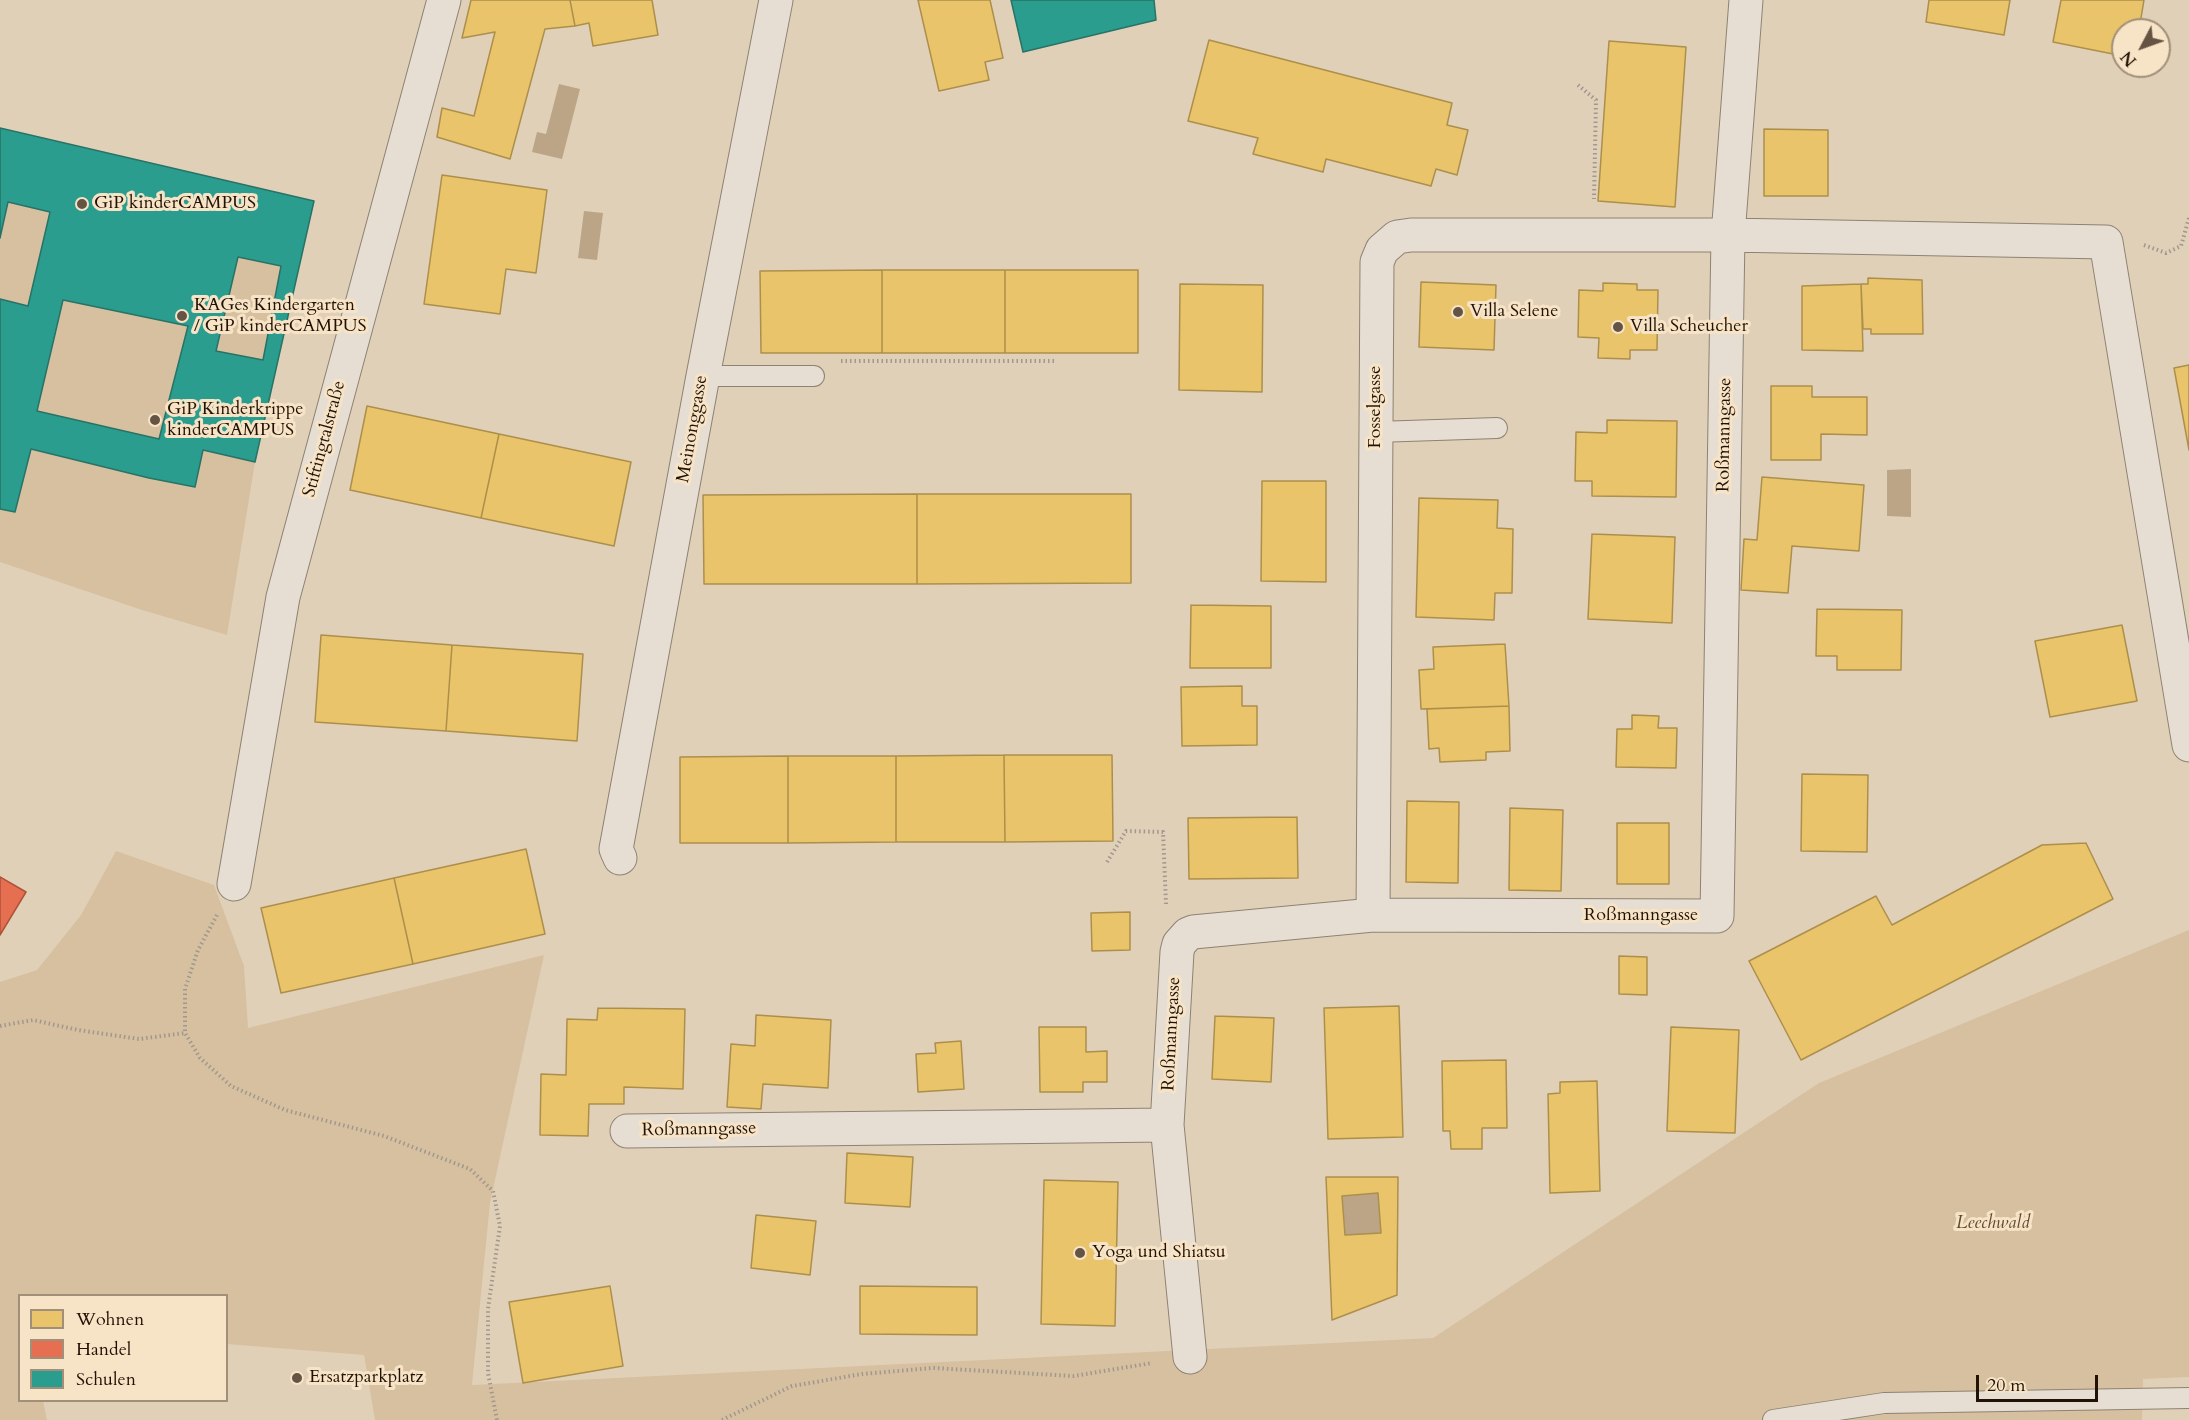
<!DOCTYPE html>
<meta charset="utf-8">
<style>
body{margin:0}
#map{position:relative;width:2189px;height:1420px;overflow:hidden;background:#e1d0b8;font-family:Cardo,serif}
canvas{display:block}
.legend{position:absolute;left:18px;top:1294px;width:210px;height:108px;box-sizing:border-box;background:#f7e3c6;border:2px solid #a28f79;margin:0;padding:8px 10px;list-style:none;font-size:18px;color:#221205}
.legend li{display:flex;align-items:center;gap:12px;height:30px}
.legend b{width:30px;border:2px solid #a28f79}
.north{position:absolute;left:2111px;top:18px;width:60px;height:60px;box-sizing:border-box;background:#f7e3c6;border:2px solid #a28f79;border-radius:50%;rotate:229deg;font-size:16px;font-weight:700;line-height:24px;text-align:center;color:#221205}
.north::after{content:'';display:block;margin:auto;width:21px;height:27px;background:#655444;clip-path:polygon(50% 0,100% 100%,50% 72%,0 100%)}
.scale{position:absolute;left:1976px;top:1375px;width:122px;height:27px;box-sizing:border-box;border:3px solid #221205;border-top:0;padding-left:8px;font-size:18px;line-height:21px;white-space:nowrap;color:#221205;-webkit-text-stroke:4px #f7e3c6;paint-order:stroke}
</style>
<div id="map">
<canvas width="2189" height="1420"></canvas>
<ul class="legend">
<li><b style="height:16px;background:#e9c46a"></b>Wohnen</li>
<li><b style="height:16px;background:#e76f51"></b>Handel</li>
<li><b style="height:16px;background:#2a9d8f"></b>Schulen</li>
</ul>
<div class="north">N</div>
<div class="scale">20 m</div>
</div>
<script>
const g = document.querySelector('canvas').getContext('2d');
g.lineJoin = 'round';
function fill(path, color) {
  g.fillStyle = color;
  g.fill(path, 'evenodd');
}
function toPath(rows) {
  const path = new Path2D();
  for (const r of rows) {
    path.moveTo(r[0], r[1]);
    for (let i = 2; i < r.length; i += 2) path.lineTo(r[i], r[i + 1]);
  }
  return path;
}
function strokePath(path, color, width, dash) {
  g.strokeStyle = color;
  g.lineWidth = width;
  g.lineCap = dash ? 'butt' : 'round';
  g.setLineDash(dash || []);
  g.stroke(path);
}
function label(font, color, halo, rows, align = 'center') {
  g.font = font + ' Cardo,serif';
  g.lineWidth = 6;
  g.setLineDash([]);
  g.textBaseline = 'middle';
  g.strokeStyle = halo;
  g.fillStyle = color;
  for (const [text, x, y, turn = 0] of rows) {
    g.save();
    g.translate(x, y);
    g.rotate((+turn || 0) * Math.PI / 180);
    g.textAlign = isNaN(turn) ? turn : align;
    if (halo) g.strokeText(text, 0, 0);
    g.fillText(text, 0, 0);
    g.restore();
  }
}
const green = toPath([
 [8,202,50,212,28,306,0,299,0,238],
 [238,257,281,266,263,360,216,351],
 [63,300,188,326,159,439,37,411],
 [31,449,195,486,203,450,255,462,227,635,142,610,0,562,0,509,15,512],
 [116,851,214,885,244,966,248,1028,544,955,490,1203,472,1385,1433,1338,1819,1083,2189,930,2189,1377,2143,1379,2142,1420,375,1420,364,1355,227,1344,226,1296,20,1296,20,1400,43,1401,47,1420,0,1420,0,982,37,970,81,915]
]);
const water = toPath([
 [559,84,580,89,562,159,532,152,537,132,546,134],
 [584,211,603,213,597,260,578,258],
 [1911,469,1911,517,1887,516,1887,470],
 [1378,1193,1381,1233,1345,1235,1342,1196]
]);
const homes = toPath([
 [471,0,570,0,575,26,545,29,510,159,437,137,442,108,474,116,495,32,462,38,471,0],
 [570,0,652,0,658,35,593,46,589,23,575,26,570,0],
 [918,0,990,0,1003,58,985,62,989,80,939,91,918,0],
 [1929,0,2010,0,2004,35,1926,22,1929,0],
 [2061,0,2144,0,2139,30,2123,30,2123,56,2053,42,2061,0],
 [1209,40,1452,103,1447,125,1468,130,1457,175,1436,169,1431,186,1326,159,1323,172,1253,154,1258,138,1188,121,1209,40],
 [1609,41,1686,47,1675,207,1598,201,1609,41],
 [1764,129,1828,130,1828,196,1764,196,1764,129],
 [442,175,547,190,536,273,506,269,500,314,424,304,442,175],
 [882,270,882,353,761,353,760,271,882,270],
 [882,270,1005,270,1005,353,882,353,882,270],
 [1005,270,1138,270,1138,353,1005,353,1005,270],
 [1868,278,1922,280,1923,334,1871,334,1871,329,1863,329,1861,284,1868,284,1868,278],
 [1421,282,1496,285,1494,350,1419,347,1421,282],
 [1603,283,1637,284,1637,290,1658,290,1657,350,1630,350,1630,359,1598,358,1599,338,1578,337,1579,290,1603,291,1603,283],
 [1180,284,1263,285,1262,392,1179,390,1180,284],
 [1861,284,1863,351,1802,350,1802,286,1861,284],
 [2189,365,2189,450,2174,368,2189,365],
 [1771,386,1812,386,1812,397,1867,397,1867,435,1821,434,1821,460,1771,460,1771,386],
 [367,406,499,434,481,518,350,490,367,406],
 [1607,420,1677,421,1676,497,1592,496,1592,481,1575,481,1576,432,1607,433,1607,420],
 [499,434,631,462,614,546,481,518,499,434],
 [1762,477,1864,485,1859,551,1792,546,1788,593,1741,590,1744,539,1757,540,1762,477],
 [1262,481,1326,481,1326,582,1261,581,1262,481],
 [917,494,917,584,704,584,703,495,917,494],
 [917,494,1131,494,1131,583,917,584,917,494],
 [1419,498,1498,500,1497,528,1513,529,1512,593,1495,593,1494,620,1416,617,1419,498],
 [1592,534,1675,537,1672,623,1588,619,1592,534],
 [1191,605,1271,606,1271,668,1190,668,1191,605],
 [1817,609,1902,610,1901,670,1837,670,1837,656,1816,656,1817,609],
 [2122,625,2137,701,2050,717,2035,641,2122,625],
 [321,635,452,645,446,731,315,722,321,635],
 [1505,644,1509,706,1421,709,1419,670,1434,669,1433,647,1505,644],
 [452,645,583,654,577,741,446,731,452,645],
 [1242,686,1242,706,1257,706,1257,745,1182,746,1181,687,1242,686],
 [1509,706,1510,751,1486,752,1486,760,1440,762,1439,748,1429,749,1427,709,1509,706],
 [1632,715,1659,716,1658,728,1677,728,1676,768,1616,767,1617,729,1632,729,1632,715],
 [1004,755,1005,842,896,842,896,756,1004,755],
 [1004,755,1112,755,1113,841,1005,842,1004,755],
 [788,756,788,843,680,843,680,757,788,756],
 [788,756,896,756,896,842,788,843,788,756],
 [1802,774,1868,775,1867,852,1801,851,1802,774],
 [1407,801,1459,802,1458,883,1406,882,1407,801],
 [1510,808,1563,810,1561,891,1509,890,1510,808],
 [1297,817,1298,878,1189,879,1188,818,1297,817],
 [1617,823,1669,823,1669,884,1617,884,1617,823],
 [2086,843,2113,899,1801,1060,1749,961,1876,896,1892,925,2042,845,2086,843],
 [526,849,545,934,413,964,394,878,526,849],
 [394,878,413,964,281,993,261,908,394,878],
 [1130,912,1130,950,1092,951,1091,913,1130,912],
 [1619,956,1647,957,1647,995,1619,994,1619,956],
 [1399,1006,1403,1137,1328,1139,1324,1008,1399,1006],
 [598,1008,685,1009,683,1089,624,1087,624,1104,589,1104,588,1136,540,1135,541,1074,566,1075,567,1019,597,1020,598,1008],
 [756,1015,831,1020,828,1088,763,1084,761,1109,727,1107,731,1044,755,1046,756,1015],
 [1215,1016,1274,1018,1271,1082,1212,1079,1215,1016],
 [1039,1027,1086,1027,1086,1052,1107,1051,1107,1082,1083,1082,1083,1092,1040,1092,1039,1027],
 [1671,1027,1739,1030,1735,1133,1667,1131,1671,1027],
 [961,1041,964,1089,918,1092,916,1054,936,1053,935,1043,961,1041],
 [1506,1060,1507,1128,1482,1128,1482,1149,1451,1149,1450,1131,1443,1131,1442,1061,1506,1060],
 [1597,1081,1600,1191,1550,1193,1548,1094,1560,1093,1560,1082,1597,1081],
 [847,1153,913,1157,910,1207,845,1203,847,1153],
 [1326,1177,1398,1177,1397,1295,1332,1320,1326,1177],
 [1378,1193,1381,1233,1345,1235,1342,1196,1378,1193],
 [1044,1180,1118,1182,1115,1326,1041,1324,1044,1180],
 [756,1215,816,1221,810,1275,751,1268,756,1215],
 [610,1286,623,1366,523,1383,509,1302,610,1286],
 [860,1286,977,1287,977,1335,860,1334,860,1286]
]);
const shops = toPath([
 [0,877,26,892,0,935,0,877]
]);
const schools = toPath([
 [1011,0,1154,0,1156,20,1023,52,1011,0],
 [0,128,314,201,255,462,203,450,195,487,149,478,31,449,15,512,0,509,0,299,28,306,50,212,8,202,0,238,0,128],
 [238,257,281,266,263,360,216,351,238,257],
 [63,300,188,326,159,439,37,411,63,300]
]);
const path = toPath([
 [1578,85,1596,100,1594,199],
 [2144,245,2166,253,2181,246,2189,218],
 [841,361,1056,361],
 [1107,862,1126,831,1163,832,1166,904],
 [217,915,198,950,185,989,185,1033,200,1058,231,1086,285,1110,384,1136,470,1169,493,1191,500,1226,488,1309,488,1373,497,1420],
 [0,1026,33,1020,78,1030,139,1039,185,1033],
 [722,1420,792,1386,862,1374,933,1368,1074,1376,1152,1363]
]);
const service = toPath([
 [703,376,814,376],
 [1376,432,1497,428],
 [1773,1420,1884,1403,2189,1398]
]);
const minor = toPath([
 [620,858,616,849,703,376,776,0],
 [234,884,283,597,444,0],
 [1373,915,1377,262,1382,250,1397,237,1411,235,1728,235,2106,242,2189,745],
 [627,1131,1167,1125],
 [1190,1357,1167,1125,1177,952,1179,944,1188,934,1193,932,1373,915,1717,916,1728,235,1746,0]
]);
const markers = [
 [82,204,6,"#655444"],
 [1458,312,6,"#655444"],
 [182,316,6,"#655444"],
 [1618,327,6,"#655444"],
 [155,420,6,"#655444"],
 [1080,1253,6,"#655444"],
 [297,1378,6,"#655444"]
];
const poiNames = [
 ["GiP kinderCAMPUS",94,204],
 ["KAGes Kindergarten",194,306],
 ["/ GiP kinderCAMPUS",194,327],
 ["Villa Selene",1470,312],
 ["Villa Scheucher",1630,327],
 ["GiP Kinderkrippe",167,410],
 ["kinderCAMPUS",167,431],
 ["Yoga und Shiatsu",1092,1253],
 ["Ersatzparkplatz",309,1378]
];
const streetNames = [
 ["Fosselgasse",1376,407,-90],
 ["Meinonggasse",693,429,-80],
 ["Roßmanngasse",1725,435,-89],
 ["Stiftingtalstraße",325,439,-75],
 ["Roßmanngasse",1641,916],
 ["Roßmanngasse",1172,1034,-87],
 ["Roßmanngasse",699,1130,-1]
];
const parkNames = [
 ["Leechwald",1993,1224]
];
fill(green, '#d7c09f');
fill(water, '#bba586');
fill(homes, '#e9c46a');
strokePath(homes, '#ad8f4c', 1.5);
fill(shops, '#e76f51');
strokePath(shops, '#ac533a', 1.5);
fill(schools, '#2a9d8f');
strokePath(schools, '#287366', 1.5);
strokePath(service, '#8d8273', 22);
strokePath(minor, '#8d8273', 35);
strokePath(path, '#a0988e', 4, [1.5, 3]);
strokePath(service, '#e6ded2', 20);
strokePath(minor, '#e6ded2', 33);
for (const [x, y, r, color] of markers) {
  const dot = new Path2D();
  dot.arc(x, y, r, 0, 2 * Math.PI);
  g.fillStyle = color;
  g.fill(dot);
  strokePath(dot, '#f7e3c6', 2);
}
label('18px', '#221205', '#f7e3c6', poiNames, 'left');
label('18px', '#221205', '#f7e3c6', streetNames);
label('italic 18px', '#5f4a34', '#f7e3c6', parkNames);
</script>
